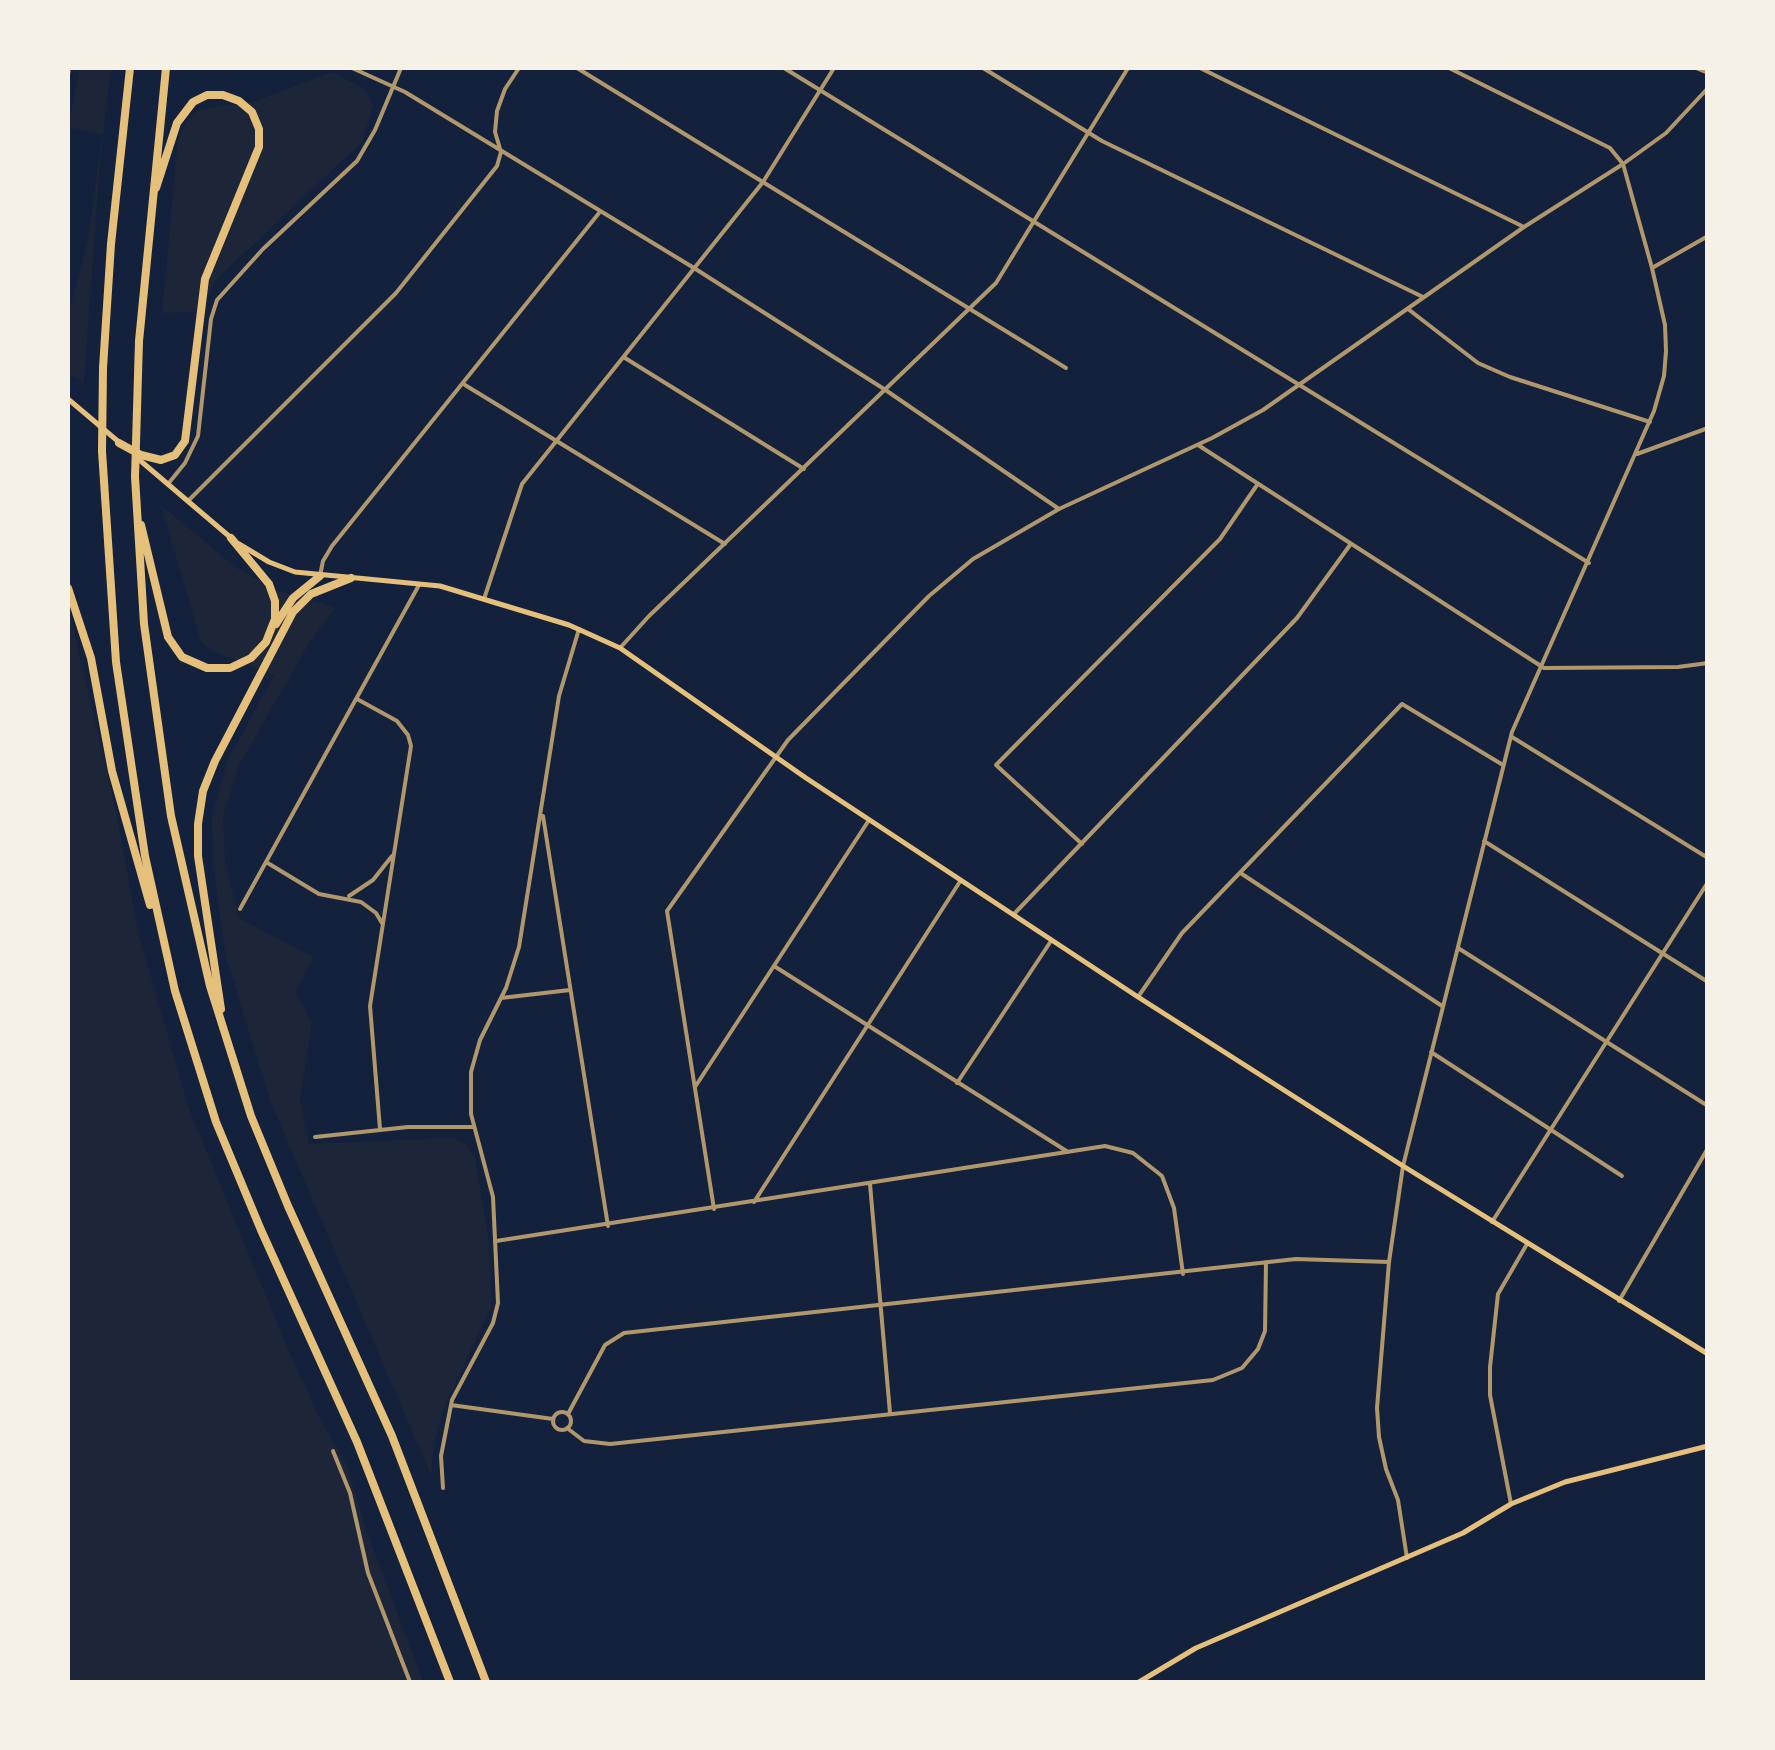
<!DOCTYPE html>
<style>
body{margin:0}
#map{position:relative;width:1775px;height:1750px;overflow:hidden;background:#14213d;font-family:Mulish,sans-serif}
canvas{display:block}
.frame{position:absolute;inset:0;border:70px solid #f6f1e7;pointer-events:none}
</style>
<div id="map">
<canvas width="1775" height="1750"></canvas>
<div class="frame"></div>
</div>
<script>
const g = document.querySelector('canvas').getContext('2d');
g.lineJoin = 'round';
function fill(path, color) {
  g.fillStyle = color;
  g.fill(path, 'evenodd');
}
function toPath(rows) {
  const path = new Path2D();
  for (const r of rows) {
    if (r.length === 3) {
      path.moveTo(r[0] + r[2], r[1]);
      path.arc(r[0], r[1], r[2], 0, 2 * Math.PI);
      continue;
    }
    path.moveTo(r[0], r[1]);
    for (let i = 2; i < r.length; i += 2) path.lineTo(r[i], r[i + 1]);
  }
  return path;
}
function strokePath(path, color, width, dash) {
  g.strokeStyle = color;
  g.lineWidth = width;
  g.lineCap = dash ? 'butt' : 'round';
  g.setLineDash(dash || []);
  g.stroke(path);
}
const green = toPath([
 [80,68,111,68,100,161,84,383,68,373,68,316,88,241,102,135,68,127],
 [332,72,364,89,373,105,362,142,219,277,197,312,162,313,178,139,187,121,201,109,253,102],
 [161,505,235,567,278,591,336,608,311,640,239,765,223,816,225,862,239,918,313,957,295,993,312,1022,300,1100,309,1144,455,1138,468,1146,475,1158,488,1235,492,1305,445,1405,434,1443,431,1475,271,1103,225,953,213,862,212,816,227,762,274,675,212,651,201,642],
 [68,607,115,806,139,935,189,1109,286,1345,320,1419,347,1465,364,1524,423,1682,68,1682]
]);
const minor = toPath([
 [352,68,405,92,694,268,884,389,1059,509],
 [577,68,1066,368],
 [784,68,1589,563],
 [983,68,1102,141,1423,297],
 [1200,68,1524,227],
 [1696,68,1708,73],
 [68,75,69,68],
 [1652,268,1708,236],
 [1408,309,1478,363,1510,377,1650,422],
 [625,358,804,469],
 [465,385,725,544],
 [1198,445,1544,668,1678,667,1708,663],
 [1637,454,1708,428],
 [168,484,185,463,198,436,211,319,217,300,263,249,357,161,375,130,401,68],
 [188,501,396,293,497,166,501,152,495,132,497,111,505,89,519,68],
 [320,576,323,561,332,546,599,213],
 [484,599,522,484,763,182,834,68],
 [620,648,649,616,996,283,1128,68],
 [357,699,397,721,408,735,411,746,370,1006,380,1129],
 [1512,737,1708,858],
 [543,816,608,1226],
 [1484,841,1708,982],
 [1082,844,996,765,1220,539,1257,485],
 [266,862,319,894,361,902,376,913,382,923],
 [1242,874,1442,1006],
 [349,896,373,880,392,856],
 [240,909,419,585],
 [1014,914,1297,618,1350,545],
 [1458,948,1708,1106],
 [774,966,1068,1152],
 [1138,997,1182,933,1402,704,1503,765],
 [501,998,570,990],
 [1431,1052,1622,1176],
 [957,1083,1051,941],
 [695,1087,869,820],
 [315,1137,408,1127,474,1127],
 [870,1184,890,1413],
 [754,1202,961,880],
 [714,1209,667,911,788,740,929,596,973,559,1059,509,1212,438,1263,410,1524,227,1623,164,1666,133,1708,88],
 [1492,1222,1708,882],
 [496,1241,1105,1146,1133,1153,1162,1176,1174,1208,1183,1274],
 [1619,1301,1708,1148],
 [451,1405,553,1419],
 [562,1421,9],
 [568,1414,605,1345,624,1333,1296,1259,1389,1262],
 [567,1428,584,1441,610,1444,1213,1380,1242,1368,1258,1349,1265,1331,1266,1262],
 [333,1451,350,1493,368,1573,410,1682],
 [443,1488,441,1456,452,1400,493,1323,498,1303,493,1197,471,1114,471,1072,480,1040,506,988,519,947,559,696,579,629],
 [1511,1504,1490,1395,1490,1367,1498,1294,1527,1244],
 [1407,1558,1398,1500,1386,1469,1379,1437,1377,1408,1389,1262,1403,1166,1512,732,1654,411,1664,376,1666,351,1665,325,1652,268,1623,164,1610,148,1449,68]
]);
const secondary = toPath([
 [68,399,120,443],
 [136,457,230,537],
 [239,544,269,562,295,572,440,586,569,625,620,648,806,778,1138,997,1403,1166,1708,1354],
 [1139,1682,1196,1648,1463,1533,1511,1504,1565,1482,1708,1446]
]);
const motorway = toPath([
 [130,68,111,244,103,368,102,451,116,662,145,856,175,991,216,1122,261,1230,357,1442,450,1682],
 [166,68,139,341,135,477,144,624,171,816,210,986,251,1116,288,1206,392,1436,486,1682],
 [119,443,141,455,161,460,175,455,185,441,205,279,259,147,259,129,252,112,239,101,223,95,207,95,193,102,177,123,156,188],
 [141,525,168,637,182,657,207,668,230,668,251,658,266,642,275,619,275,601,269,584,231,538],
 [68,588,91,658,112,771,150,905],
 [276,624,293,598,320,576],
 [221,1009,198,856,198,824,203,791,215,761,293,612,311,594,351,578]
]);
fill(green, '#1d2539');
strokePath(minor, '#b1986c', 4);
strokePath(secondary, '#e5c07b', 5);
strokePath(motorway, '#e5c07b', 8);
</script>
